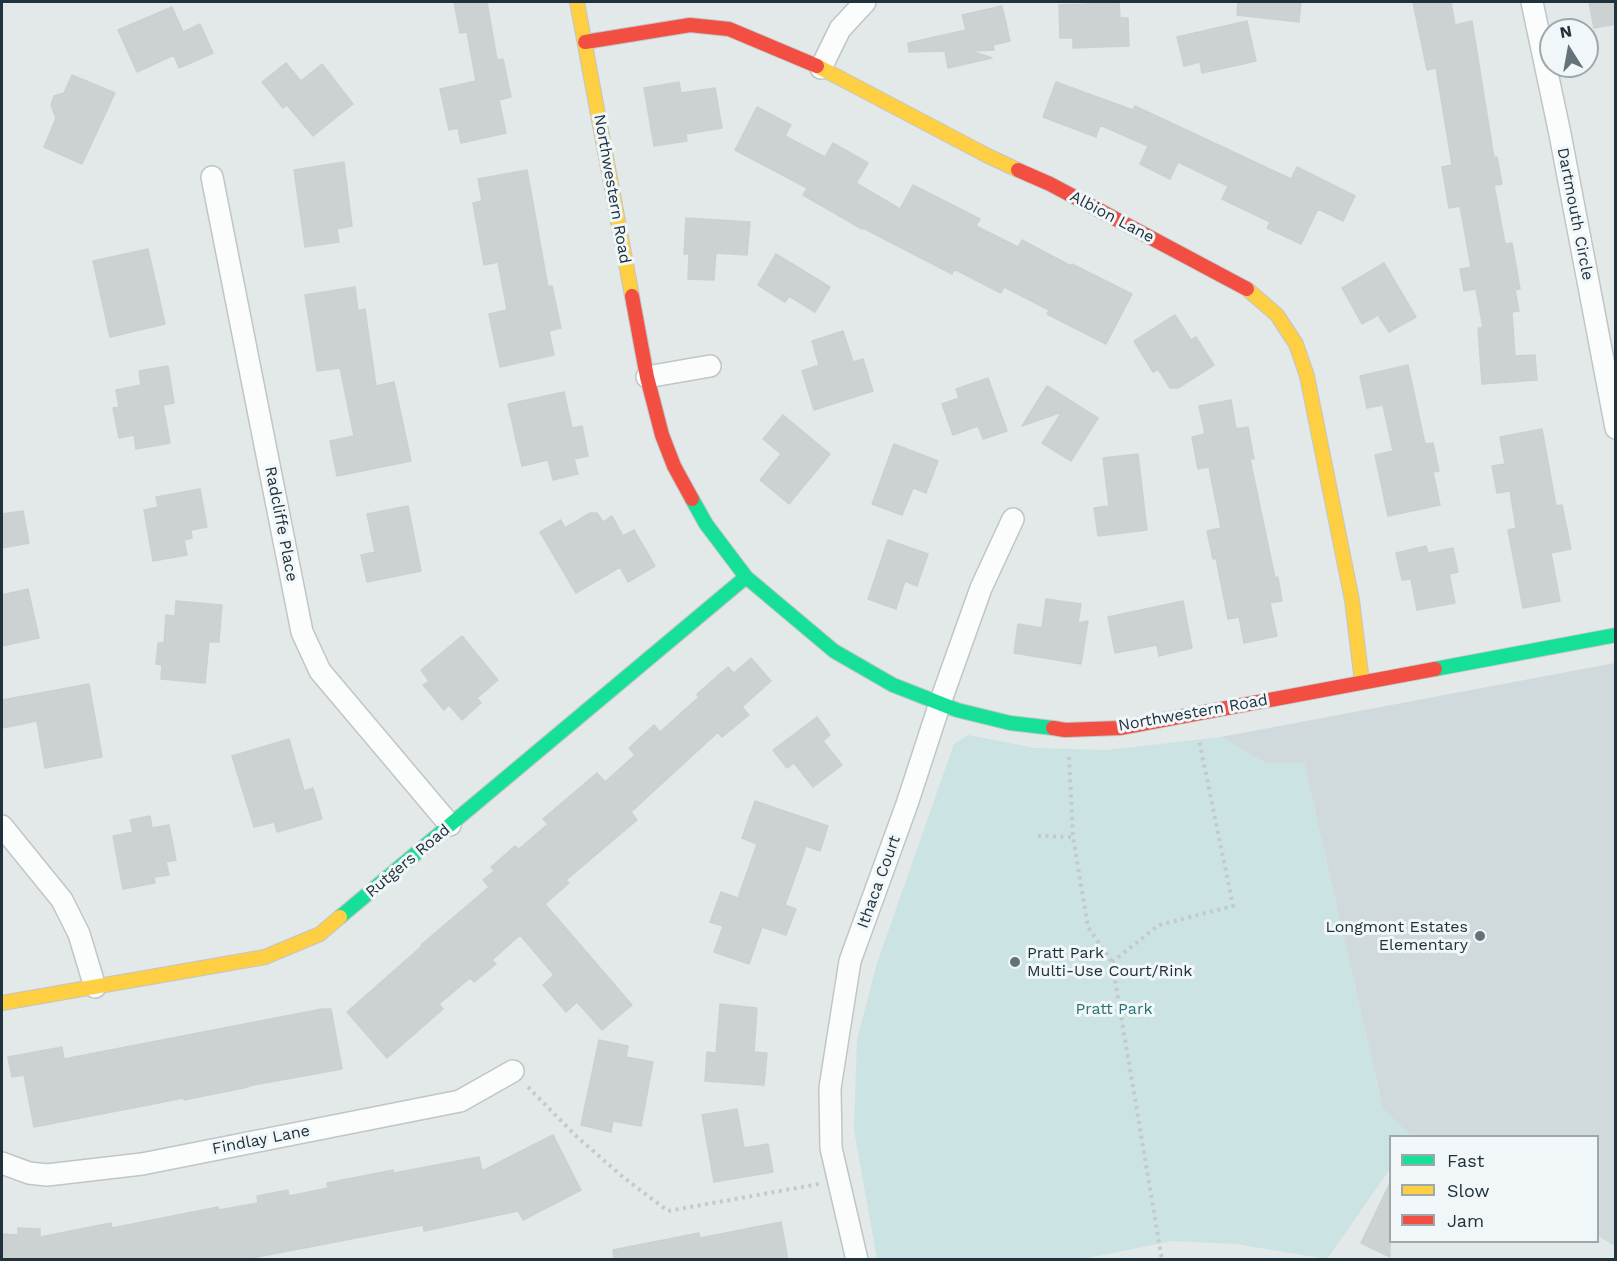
<!DOCTYPE html>
<style>
body{margin:0}
#map{position:relative;width:1617px;height:1261px;overflow:hidden;background:#e3e8e9;font-family:"Work Sans",sans-serif}
canvas{display:block}
.frame{position:absolute;inset:0;border:3px solid #20323d;pointer-events:none}
.legend{position:absolute;left:1389px;top:1135px;width:210px;height:108px;box-sizing:border-box;background:#f1f7f8;border:2px solid #9da8ad;margin:0;padding:8px 10px;list-style:none;font-size:18px;color:#20323d}
.legend li{display:flex;align-items:center;gap:12px;height:30px}
.legend b{width:30px;border:2px solid #9da8ad}
.north{position:absolute;left:1539px;top:18px;width:60px;height:60px;box-sizing:border-box;background:#f1f7f8;border:2px solid #9da8ad;border-radius:50%;rotate:349deg;font-size:16px;font-weight:700;line-height:24px;text-align:center;color:#20323d}
.north::after{content:'';display:block;margin:auto;width:21px;height:27px;background:#647279;clip-path:polygon(50% 0,100% 100%,50% 72%,0 100%)}
</style>
<div id="map">
<canvas width="1617" height="1261"></canvas>
<div class="frame"></div>
<ul class="legend">
<li><b style="height:8px;background:#16e098"></b>Fast</li>
<li><b style="height:8px;background:#ffcf43"></b>Slow</li>
<li><b style="height:8px;background:#f24e42"></b>Jam</li>
</ul>
<div class="north">N</div>
</div>
<script>
const g = document.querySelector('canvas').getContext('2d');
g.lineJoin = 'round';
function fill(path, color) {
  g.fillStyle = color;
  g.fill(path, 'evenodd');
}
function toPath(rows) {
  const path = new Path2D();
  for (const r of rows) {
    path.moveTo(r[0], r[1]);
    for (let i = 2; i < r.length; i += 2) path.lineTo(r[i], r[i + 1]);
  }
  return path;
}
function strokePath(path, color, width, dash) {
  g.strokeStyle = color;
  g.lineWidth = width;
  g.lineCap = dash ? 'butt' : 'round';
  g.setLineDash(dash || []);
  g.stroke(path);
}
function label(font, color, halo, rows, align = 'center') {
  g.font = font + ' "Work Sans",sans-serif';
  g.lineWidth = 6;
  g.setLineDash([]);
  g.textBaseline = 'middle';
  g.strokeStyle = halo;
  g.fillStyle = color;
  for (const [text, x, y, turn = 0] of rows) {
    g.save();
    g.translate(x, y);
    g.rotate((+turn || 0) * Math.PI / 180);
    g.textAlign = isNaN(turn) ? turn : align;
    if (halo) g.strokeText(text, 0, 0);
    g.fillText(text, 0, 0);
    g.restore();
  }
}
const built = toPath([
 [1615,663,1615,1246,1598,1236,1598,1136,1411,1136,1383,1109,1304,763,1265,763,1221,737]
]);
const green = toPath([
 [968,735,1035,748,1107,750,1221,737,1265,763,1304,763,1383,1109,1411,1136,1390,1136,1390,1169,1327,1259,1236,1244,1172,1241,1083,1259,877,1259,854,1130,857,1040,877,963,954,744]
]);
const building = toPath([
 [454,2,487,2,497,60,503,59,511,97,499,100,506,133,461,143,458,128,449,130,440,89,476,81,467,32,460,33,454,2],
 [1087,2,1119,2,1120,18,1128,18,1129,46,1073,48,1073,38,1060,38,1059,5,1087,4,1087,2],
 [1238,2,1301,2,1299,22,1237,15,1238,2],
 [1413,2,1451,2,1455,25,1472,21,1494,158,1497,157,1502,184,1494,185,1505,244,1512,243,1520,289,1515,290,1519,311,1512,312,1515,356,1535,355,1537,380,1482,384,1478,328,1483,328,1476,289,1464,291,1460,269,1471,267,1460,206,1449,208,1442,167,1452,165,1436,68,1427,70,1413,2],
 [1589,2,1616,2,1616,24,1594,28,1589,2],
 [1002,6,1010,41,993,45,994,50,971,51,992,58,948,68,945,51,909,52,908,43,966,30,962,15,1002,6],
 [172,7,183,32,200,24,213,53,179,68,174,55,137,72,118,30,172,7],
 [1247,21,1256,61,1202,73,1200,62,1184,66,1177,37,1247,21],
 [286,63,301,81,322,64,353,104,313,136,287,105,283,108,262,82,286,63],
 [72,75,115,93,82,164,44,147,56,118,51,105,54,96,64,93,72,75],
 [679,82,681,93,715,88,722,128,686,134,687,141,654,146,644,88,679,82],
 [1056,82,1133,110,1135,106,1291,179,1297,167,1355,196,1343,221,1318,209,1301,244,1267,228,1270,222,1222,199,1228,186,1178,162,1170,179,1140,164,1148,146,1100,125,1096,137,1043,117,1056,82],
 [757,107,791,125,785,136,825,157,833,143,868,163,856,183,900,209,913,185,980,219,976,226,1018,247,1022,240,1071,266,1072,264,1132,294,1106,344,1047,314,1049,310,1004,287,1001,293,954,269,952,274,863,228,862,229,803,195,807,188,735,150,757,107],
 [344,162,352,226,337,229,339,242,305,247,294,170,344,162],
 [527,170,548,287,552,286,561,328,549,331,554,355,500,367,489,314,507,310,498,262,484,265,473,203,482,201,478,179,527,170],
 [686,218,750,222,747,255,716,253,714,280,688,279,689,254,684,254,686,218],
 [148,249,165,324,110,337,93,261,148,249],
 [776,254,830,287,815,312,789,296,785,302,758,285,776,254],
 [1384,263,1416,317,1389,332,1378,315,1362,324,1342,288,1384,263],
 [355,287,358,311,365,309,376,386,394,382,411,461,337,476,330,441,354,436,340,368,317,371,305,295,355,287],
 [1175,315,1191,340,1196,337,1214,365,1178,388,1170,388,1158,369,1153,372,1134,341,1175,315],
 [843,331,853,362,863,359,873,391,814,410,802,371,819,365,812,341,843,331],
 [1408,365,1425,444,1433,443,1439,471,1433,472,1440,505,1388,516,1375,455,1393,451,1383,405,1367,408,1360,376,1408,365],
 [168,366,174,403,163,405,170,443,136,449,134,435,119,438,113,408,119,407,116,390,141,385,139,371,168,366],
 [988,378,1007,431,983,439,978,426,953,435,942,404,959,398,956,389,988,378],
 [1047,386,1098,418,1071,461,1042,443,1062,412,1022,426,1047,386],
 [564,392,572,428,582,426,588,456,574,459,578,474,553,480,548,460,522,466,508,404,564,392],
 [1231,400,1236,429,1248,427,1254,459,1250,459,1275,578,1278,577,1282,601,1270,603,1277,636,1244,643,1239,617,1228,619,1216,558,1213,559,1207,531,1221,528,1209,467,1198,469,1192,437,1205,434,1199,406,1231,400],
 [783,415,830,454,789,504,760,480,781,454,763,439,783,415],
 [1542,429,1556,506,1562,505,1571,549,1551,553,1560,601,1523,608,1508,530,1516,528,1510,491,1497,493,1492,466,1505,464,1500,437,1542,429],
 [894,444,938,461,926,493,913,488,902,515,872,504,894,444],
 [1138,454,1147,530,1098,536,1094,508,1109,506,1103,458,1138,454],
 [200,489,207,527,191,530,192,538,184,540,187,555,153,561,144,510,158,507,156,497,200,489],
 [408,506,421,571,367,582,361,555,375,552,367,514,408,506],
 [23,511,29,543,2,548,2,514,23,511],
 [590,513,597,513,603,522,612,516,623,536,634,530,655,566,628,582,620,567,576,593,540,532,561,520,565,528,590,513],
 [888,540,928,554,917,586,905,581,896,609,868,599,888,540],
 [1426,546,1428,553,1453,548,1458,572,1449,574,1455,603,1417,610,1411,579,1402,580,1396,553,1426,546],
 [28,589,39,638,2,646,2,595,28,589],
 [1046,599,1081,604,1078,623,1088,621,1081,664,1014,653,1018,624,1042,628,1046,599],
 [176,601,222,605,219,642,209,642,205,683,161,679,162,665,156,664,158,643,164,643,166,615,175,616,176,601],
 [1183,601,1192,648,1159,656,1157,645,1115,653,1108,617,1183,601],
 [462,636,498,680,477,698,481,703,462,720,449,705,444,710,423,685,429,681,421,670,462,636],
 [751,658,771,681,742,707,749,715,722,737,718,732,631,812,637,820,566,880,569,883,545,904,632,1005,602,1030,577,1002,566,1012,543,985,554,975,520,935,492,960,496,964,474,982,470,978,439,1004,443,1009,387,1058,347,1012,422,946,421,945,489,887,483,880,494,871,491,867,515,846,519,849,548,824,543,819,597,773,605,782,635,755,629,748,654,725,660,732,699,697,697,694,728,667,734,673,751,658],
 [89,684,102,757,45,768,37,721,2,728,2,700,89,684],
 [817,717,830,735,823,741,842,765,813,787,794,763,787,768,773,750,817,717],
 [289,739,304,791,313,788,322,819,277,832,274,822,254,827,232,756,289,739],
 [755,801,828,826,820,851,806,846,785,905,796,909,786,935,762,927,749,964,714,952,723,926,710,922,721,892,738,898,757,844,742,838,755,801],
 [150,816,152,828,169,825,176,860,166,862,169,875,154,877,155,883,123,889,113,836,133,832,130,820,150,816],
 [720,1004,757,1008,754,1052,767,1053,764,1085,705,1081,707,1052,716,1053,720,1004],
 [322,1009,331,1009,342,1069,248,1086,248,1087,184,1100,184,1098,34,1127,24,1075,12,1077,8,1057,62,1047,64,1059,322,1009],
 [599,1040,628,1046,626,1057,653,1062,641,1126,613,1121,611,1132,581,1125,599,1040],
 [737,1109,744,1148,768,1144,773,1172,714,1182,702,1115,737,1109],
 [553,1135,581,1190,523,1220,518,1211,424,1231,423,1225,242,1260,2,1260,2,1234,18,1235,18,1228,40,1229,40,1237,111,1223,112,1228,218,1207,219,1210,258,1203,257,1196,288,1190,289,1196,328,1188,327,1183,393,1170,394,1173,479,1157,482,1171,553,1135],
 [1390,1183,1390,1257,1361,1243,1390,1183],
 [781,1222,788,1260,614,1260,613,1250,699,1233,700,1238,781,1222]
]);
const path = toPath([
 [1069,757,1073,837,1088,927,1112,962,1162,1260],
 [1038,836,1073,837],
 [1112,962,1159,925,1233,906,1199,740],
 [528,1087,575,1135,623,1177,668,1211,819,1184]
]);
const street = toPath([
 [1532,2,1560,134,1616,428],
 [821,68,840,29,865,2],
 [212,177,302,632,320,671,450,825],
 [647,377,710,366],
 [2,826,62,900,79,934,95,987],
 [2,1163,29,1173,47,1175,142,1164,460,1101,513,1071],
 [857,1260,831,1148,830,1088,850,961,907,804,940,703,981,588,1013,519]
]);
const fast = toPath([
 [692,499,706,524,746,577,834,651,893,685,957,710,1010,723,1053,728],
 [1435,669,1616,635],
 [340,917,746,577]
]);
const slow = toPath([
 [577,2,632,296],
 [817,66,988,156,1018,170],
 [1247,289,1277,315,1296,344,1307,376,1352,600,1362,682],
 [2,1003,265,957,320,934,340,917]
]);
const jam = toPath([
 [585,42,690,25,729,29,817,66],
 [1018,170,1050,184,1247,289],
 [632,296,647,377,662,435,674,466,692,499],
 [1053,728,1065,730,1120,728,1435,669]
]);
const markers = [
 [1480,936,6,"#647279"],
 [1015,962,6,"#647279"]
];
const streetNames = [
 ["Northwestern Road",612,189,80],
 ["Dartmouth Circle",1575,214,79],
 ["Albion Lane",1112,217,28],
 ["Radcliffe Place",281,524,79],
 ["Northwestern Road",1193,713,-10],
 ["Rutgers Road",408,861,-40],
 ["Ithaca Court",879,882,-70],
 ["Findlay Lane",261,1140,-11]
];
const poiNames = [
 ["Longmont Estates",1468,927],
 ["Elementary",1468,945],
 ["Pratt Park",1027,953,"left"],
 ["Multi-Use Court/Rink",1027,971,"left"]
];
const parkNames = [
 ["Pratt Park",1114,1009]
];
fill(built, '#d0d9db');
fill(green, '#cbe3e2');
fill(building, '#ccd1d2');
strokePath(building, '#cbd1d2', 1.5);
strokePath(street, '#c0c5c6', 24);
strokePath(fast, '#c0c6c8', 16);
strokePath(slow, '#c0c6c8', 16);
strokePath(jam, '#c0c6c8', 16);
strokePath(path, '#c4c9cc', 4, [3, 4.5]);
strokePath(street, '#fbfcfc', 21);
strokePath(fast, '#16e098', 14);
strokePath(slow, '#ffcf43', 14);
strokePath(jam, '#f24e42', 14);
for (const [x, y, r, color] of markers) {
  const dot = new Path2D();
  dot.arc(x, y, r, 0, 2 * Math.PI);
  g.fillStyle = color;
  g.fill(dot);
  strokePath(dot, '#f1f7f8', 2);
}
label('16px', '#20323d', '#f1f7f8', streetNames);
label('16px', '#20323d', '#f1f7f8', poiNames, 'right');
label('16px', '#277377', '#f1f7f8', parkNames);
</script>
